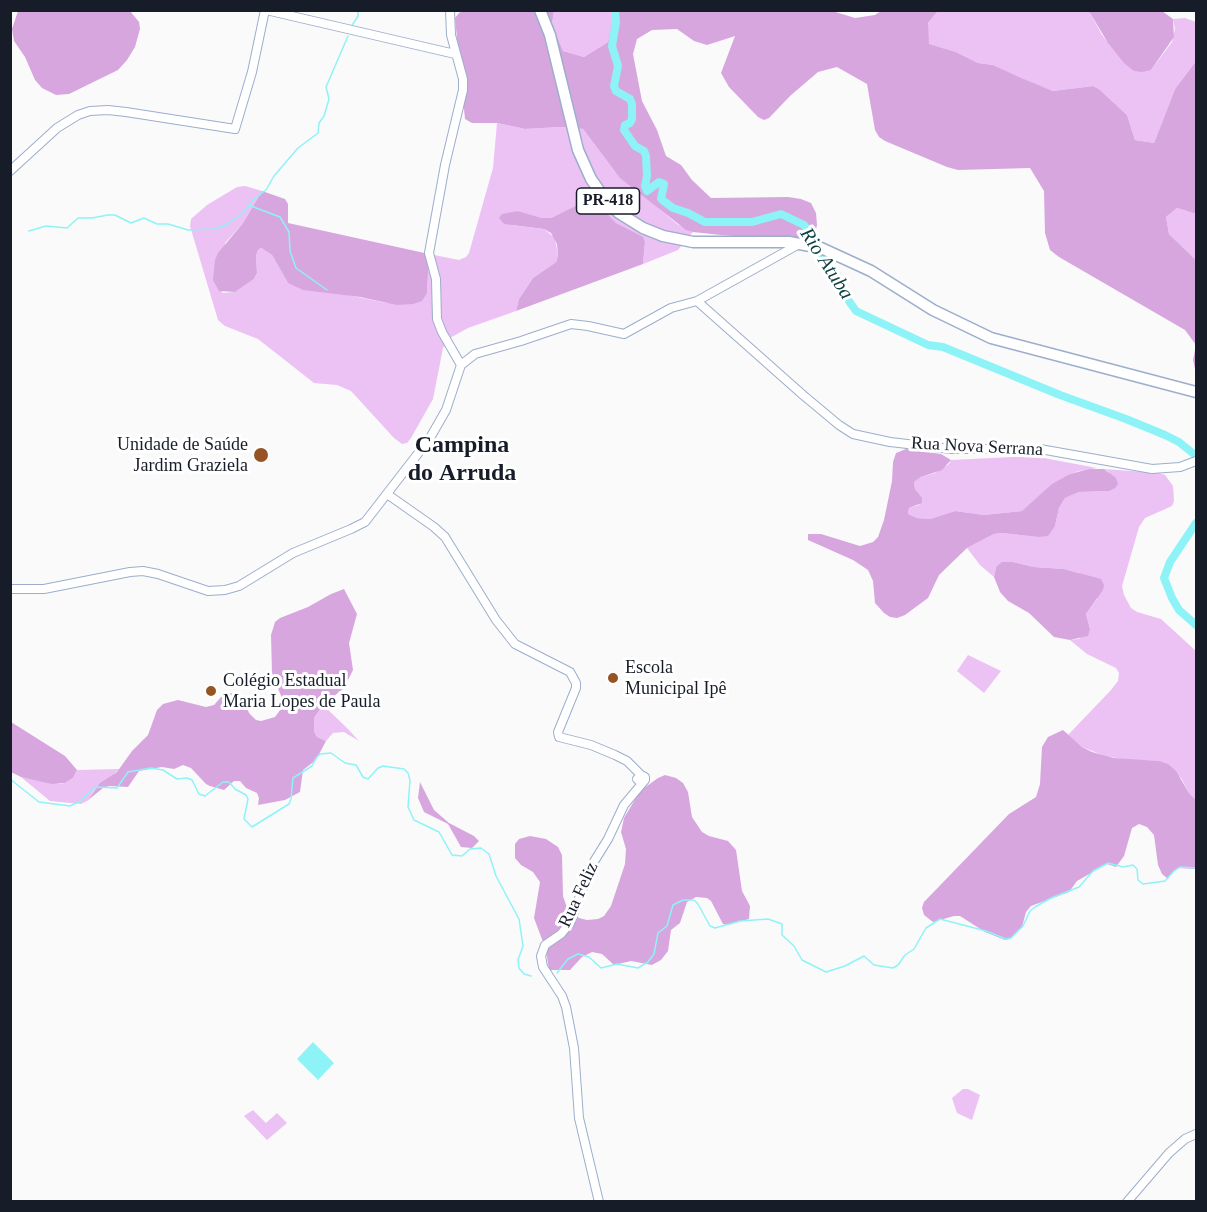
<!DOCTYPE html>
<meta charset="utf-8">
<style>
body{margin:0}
#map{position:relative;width:1207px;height:1212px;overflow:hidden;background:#fafafa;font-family:"Times New Roman",serif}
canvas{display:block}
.frame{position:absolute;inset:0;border:12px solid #171d28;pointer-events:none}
</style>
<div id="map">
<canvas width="1207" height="1212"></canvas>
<div class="frame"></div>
</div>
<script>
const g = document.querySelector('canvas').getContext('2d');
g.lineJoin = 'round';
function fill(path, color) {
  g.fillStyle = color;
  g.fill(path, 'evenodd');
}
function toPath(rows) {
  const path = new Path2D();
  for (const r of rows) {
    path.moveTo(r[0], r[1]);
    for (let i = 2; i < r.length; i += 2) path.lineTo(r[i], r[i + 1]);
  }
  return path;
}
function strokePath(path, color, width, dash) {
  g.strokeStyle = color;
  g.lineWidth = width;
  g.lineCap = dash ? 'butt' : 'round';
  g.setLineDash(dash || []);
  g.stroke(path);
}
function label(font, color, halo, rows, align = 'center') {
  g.font = font + ' "Times New Roman",serif';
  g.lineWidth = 6;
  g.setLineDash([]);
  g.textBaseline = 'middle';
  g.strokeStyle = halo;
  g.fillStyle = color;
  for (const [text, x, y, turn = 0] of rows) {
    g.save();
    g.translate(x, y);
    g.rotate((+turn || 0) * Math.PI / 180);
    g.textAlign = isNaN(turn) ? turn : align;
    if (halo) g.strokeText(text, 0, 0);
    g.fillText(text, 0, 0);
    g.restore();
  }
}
const green = toPath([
 [554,11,614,11,608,42,584,57,563,51,552,24],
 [938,11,1084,11,1090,13,1102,35,1114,50,1151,70,1172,42,1175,29,1173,19,1185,18,1196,22,1196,61,1175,89,1154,143,1135,140,1127,115,1099,89,1093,86,1053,91,1021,79,993,65,978,63,956,52,928,44,928,23],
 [497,123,525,129,561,127,583,129,615,171,677,224,693,232,678,250,643,264,645,242,616,223,597,204,590,202,579,204,551,218,542,218,517,211,511,225,544,229,555,238,558,256,556,262,533,278,519,299,516,311,468,328,448,339,443,348,433,399,411,438,407,443,402,444,394,438,351,391,337,385,314,383,258,339,225,326,218,320,190,226,191,219,207,205,237,187,245,186,262,191,243,223,225,243,222,293,235,292,254,279,257,273,256,256,258,250,261,248,272,255,288,283,387,303,427,293,429,254,459,260,466,257,469,253,493,168],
 [1177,208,1196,214,1196,260,1169,234,1166,217],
 [1033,456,1097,468,1079,471,1070,474,1022,511,984,515,955,511,930,519,917,518,908,514,909,508,919,505,921,498,915,489,914,482,921,477,935,473,949,464,951,460],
 [1104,469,1158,473,1165,475,1173,486,1174,501,1172,506,1145,518,1139,527,1122,586,1124,595,1131,608,1137,612,1161,619,1196,651,1196,800,1189,793,1181,778,1159,761,1128,760,1105,756,1082,747,1068,735,1111,690,1118,681,1119,673,1116,668,1087,654,1070,640,1079,639,1090,628,1086,614,1097,599,1079,573,1064,569,1034,567,1013,562,996,567,994,577,980,565,967,548,994,534,1002,533,1038,537,1055,526,1059,508,1065,498,1079,492,1109,491,1109,472],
 [968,655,1001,671,984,693,957,671],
 [323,705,347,728,359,741,344,732,333,733,326,741,317,737,314,731,314,718],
 [120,769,95,789,87,801,81,804,50,801,21,777,60,784,65,783,73,778,77,770],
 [963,1089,968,1089,980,1095,972,1120,957,1113,952,1098],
 [253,1110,266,1123,277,1113,287,1123,267,1140,244,1116]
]);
const forest = toPath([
 [829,10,855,18,875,15,881,11,938,11,928,23,929,44,956,52,978,63,993,65,1021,78,1053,91,1093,86,1099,89,1127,115,1135,140,1154,143,1175,89,1196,61,1196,214,1177,208,1166,217,1169,234,1196,260,1196,374,1193,360,1196,345,1185,330,1059,257,1050,250,1045,233,1044,191,1030,168,958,170,947,167,885,141,879,137,875,130,867,84,837,67,818,72,790,96,769,118,764,120,758,117,729,87,721,73,735,36,707,45,694,41,677,29,652,30,637,39,633,54,642,101,657,130,666,156,681,165,692,180,711,198,788,197,801,199,811,203,816,213,817,225,814,238,808,242,721,235,693,232,686,230,620,178,583,129,561,127,525,129,497,123,472,123,465,119,455,18,459,13,463,11,554,11,552,24,563,51,584,57,608,42,614,11],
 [18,11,130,11,139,22,140,29,135,47,127,60,118,70,69,94,56,95,42,88,35,80,25,57,14,41,12,29],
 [1084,11,1162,11,1173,19,1174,37,1151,70,1142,72,1134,71,1124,63,1108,43,1090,13],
 [262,191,285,199,288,204,288,223,429,254,427,293,422,301,413,304,397,305,360,297,303,290,288,283,272,255,261,248,258,250,256,256,257,273,254,279,235,292,219,291,213,280,215,260,218,253,243,223],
 [590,202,601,207,616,223,643,237,645,242,643,264,516,311,519,299,533,278,556,262,558,256,557,244,551,233,544,229,504,224,499,218,502,214,518,211,542,218,551,218,579,204],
 [906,449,941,454,951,460,942,470,921,477,914,482,915,489,922,498,922,503,909,508,908,514,917,518,930,519,955,511,984,515,1022,511,1052,484,1070,474,1089,469,1104,469,1116,478,1118,484,1115,488,1109,491,1079,492,1065,498,1059,508,1055,526,1048,536,1038,537,1002,533,994,534,967,548,939,575,928,598,905,615,897,618,890,617,884,613,875,603,873,581,868,570,853,560,808,540,808,534,821,534,860,546,873,542,878,537,884,520,892,481,893,462,896,453],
 [1002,562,1013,562,1034,567,1064,569,1101,579,1104,585,1103,590,1086,614,1090,629,1088,636,1070,640,1054,637,1029,613,1008,601,1000,592,994,577,996,567],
 [344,589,357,614,349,643,353,670,344,688,323,705,314,718,314,731,317,737,326,741,316,760,303,770,300,792,285,800,258,805,259,798,257,793,246,788,240,781,234,781,224,790,210,786,206,784,191,768,183,765,174,769,162,767,139,771,128,787,109,786,103,788,87,801,100,783,117,772,132,751,148,735,157,710,163,704,178,700,206,707,214,705,221,697,229,693,238,694,244,701,249,713,256,720,261,721,275,717,283,706,282,698,272,674,271,635,275,622,280,618,308,607,331,594],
 [11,722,65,756,77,770,73,778,65,783,52,784,21,777,11,772],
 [1063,730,1082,747,1092,752,1114,758,1159,761,1168,764,1176,771,1189,793,1196,800,1196,869,1179,868,1173,872,1168,879,1162,874,1158,865,1154,835,1147,827,1139,824,1132,828,1124,856,1116,867,1107,864,1077,881,1069,892,1031,906,1026,912,1022,927,1010,939,1005,940,985,932,960,916,954,916,933,922,924,915,922,908,924,902,1009,814,1036,797,1040,784,1042,747,1048,737],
 [665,775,676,778,683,783,688,792,692,817,702,832,709,836,728,841,736,850,742,891,750,906,749,919,728,925,723,924,711,901,707,898,696,897,687,902,680,923,671,930,668,951,661,960,652,965,631,961,614,965,602,954,592,952,582,957,570,970,549,970,546,950,534,918,540,882,533,872,521,865,515,858,515,844,519,839,530,836,546,839,558,847,562,855,563,896,567,908,579,918,587,920,598,919,604,916,611,906,625,864,626,849,621,832,624,818,640,791,658,778],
 [420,782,434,810,449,823,474,836,479,841,472,848,461,847,448,824,424,812,418,798]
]);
const water = toPath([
 [313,1042,334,1063,318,1080,297,1059]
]);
const stream = toPath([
 [351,27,358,16,358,10],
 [251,206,280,217,289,232,290,251,296,268,327,290],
 [29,231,46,226,67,228,78,218,92,218,108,215,115,215,131,223,144,218,157,224,168,224,188,230,215,229,227,224,243,213,254,199,266,190,274,176,298,148,318,133,319,123,324,116,329,99,326,87,348,36],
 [10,779,39,802,70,806,80,801,93,789,98,787,117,788,128,772,151,768,163,770,177,779,187,778,192,780,199,794,205,796,223,782,229,782,235,789,246,795,248,799,244,819,252,827,289,804,291,799,293,778,312,766,316,758,320,754,331,753,345,763,356,765,363,777,368,779,378,768,383,766,404,769,408,773,410,780,408,807,414,820,439,832,452,855,462,856,470,849,481,848,489,854,496,876,519,919,523,946,518,960,519,968,524,974,531,976],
 [557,973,568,959,578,954,589,957,601,968,617,964,638,968,648,962,654,954,658,933,667,926,673,905,683,900,694,900,698,904,710,926,715,928,740,921,768,919,782,924,782,935,794,946,802,960,826,972,845,966,864,956,874,965,893,968,898,965,905,955,914,949,926,928,940,919,986,931,1006,939,1011,938,1023,926,1030,911,1035,907,1051,898,1079,887,1093,871,1108,863,1123,867,1133,865,1137,869,1138,880,1143,884,1165,881,1174,871,1180,867,1196,868]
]);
const river = toPath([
 [615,10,616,22,612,46,618,66,614,86,616,91,630,99,632,104,632,119,630,123,625,125,624,130,635,146,644,151,646,156,647,176,645,186,647,191,659,182,664,184,661,199,673,208,688,213,705,222,752,222,781,214,804,225,817,242,825,266,837,275,844,294,856,311,928,345,943,347,1060,395,1126,419,1165,435,1179,442,1195,455,1196,458],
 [1196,523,1170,562,1164,578,1172,598,1179,610,1196,625]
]);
const secondary = toPath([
 [266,10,455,54],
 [450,10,451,35,463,79,463,90,445,165,429,253,436,279,437,319,442,332,461,365],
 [10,171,57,128,78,115,90,111,108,110,126,112,235,129,252,72,265,10],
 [697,301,803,395,839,425,853,434,890,442,951,449,1040,449,1152,469,1180,467,1196,461],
 [387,494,434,527,445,537,496,620,515,644,570,672,576,683,576,688,558,732,559,737,591,745,615,755,627,761,641,775],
 [10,589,44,589,130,572,143,571,158,574,208,591,225,590,239,586,293,553,351,529,365,522,430,438,446,410,461,365,475,354,521,341,571,324,588,326,624,334,671,308,697,301,801,243],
 [599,1202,579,1118,574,1048,566,1007,562,996,543,967,541,956,545,945,561,934,570,923,590,868,608,839,624,805,645,780,645,777,641,775,637,779,641,783],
 [1127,1202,1169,1153,1185,1139,1196,1134]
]);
const highway = toPath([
 [540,10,550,35,578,150,591,179,603,196,619,213,643,228,663,236,693,242,789,242,821,248,871,271,933,310,991,338,1196,392]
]);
const markers = [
 [261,455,8,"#965323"],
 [613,678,6,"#965323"],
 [211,691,6,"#965323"]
];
const shields = [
 [608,201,63]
];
const shieldNames = [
 ["PR-418",608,201]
];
const poiNames = [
 ["Unidade de Saúde",248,445,"right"],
 ["Jardim Graziela",248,466,"right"],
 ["Escola",625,668],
 ["Municipal Ipê",625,689],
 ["Colégio Estadual",223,681],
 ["Maria Lopes de Paula",223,702]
];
const streetNames = [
 ["Rua Nova Serrana",977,447,3],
 ["Rua Feliz",579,895,-65]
];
const waterNames = [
 ["Rio Atuba",826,264,57]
];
const districtNames = [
 ["Campina",462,446],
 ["do Arruda",462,474]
];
fill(green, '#ecc1f4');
fill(forest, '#d7a6df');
fill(water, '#8df3f7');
strokePath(stream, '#8df3f7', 1.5);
strokePath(river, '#8df3f7', 8);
strokePath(secondary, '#9caecb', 10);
strokePath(highway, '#9caecb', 13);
strokePath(secondary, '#fff', 8);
strokePath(highway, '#fff', 10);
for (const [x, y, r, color] of markers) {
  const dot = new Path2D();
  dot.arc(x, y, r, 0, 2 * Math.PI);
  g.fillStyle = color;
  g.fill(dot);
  strokePath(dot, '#fff', 2);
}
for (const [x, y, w] of shields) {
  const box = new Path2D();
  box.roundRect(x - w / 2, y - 13, w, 26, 4.5);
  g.fillStyle = '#fff';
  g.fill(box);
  strokePath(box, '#171d28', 1.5);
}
label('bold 16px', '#171d28', null, shieldNames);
label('18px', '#171d28', '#fff', poiNames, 'left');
label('18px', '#171d28', '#fff', streetNames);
label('italic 20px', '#0e3f41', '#fff', waterNames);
label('bold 24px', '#171d28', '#fff', districtNames);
</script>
